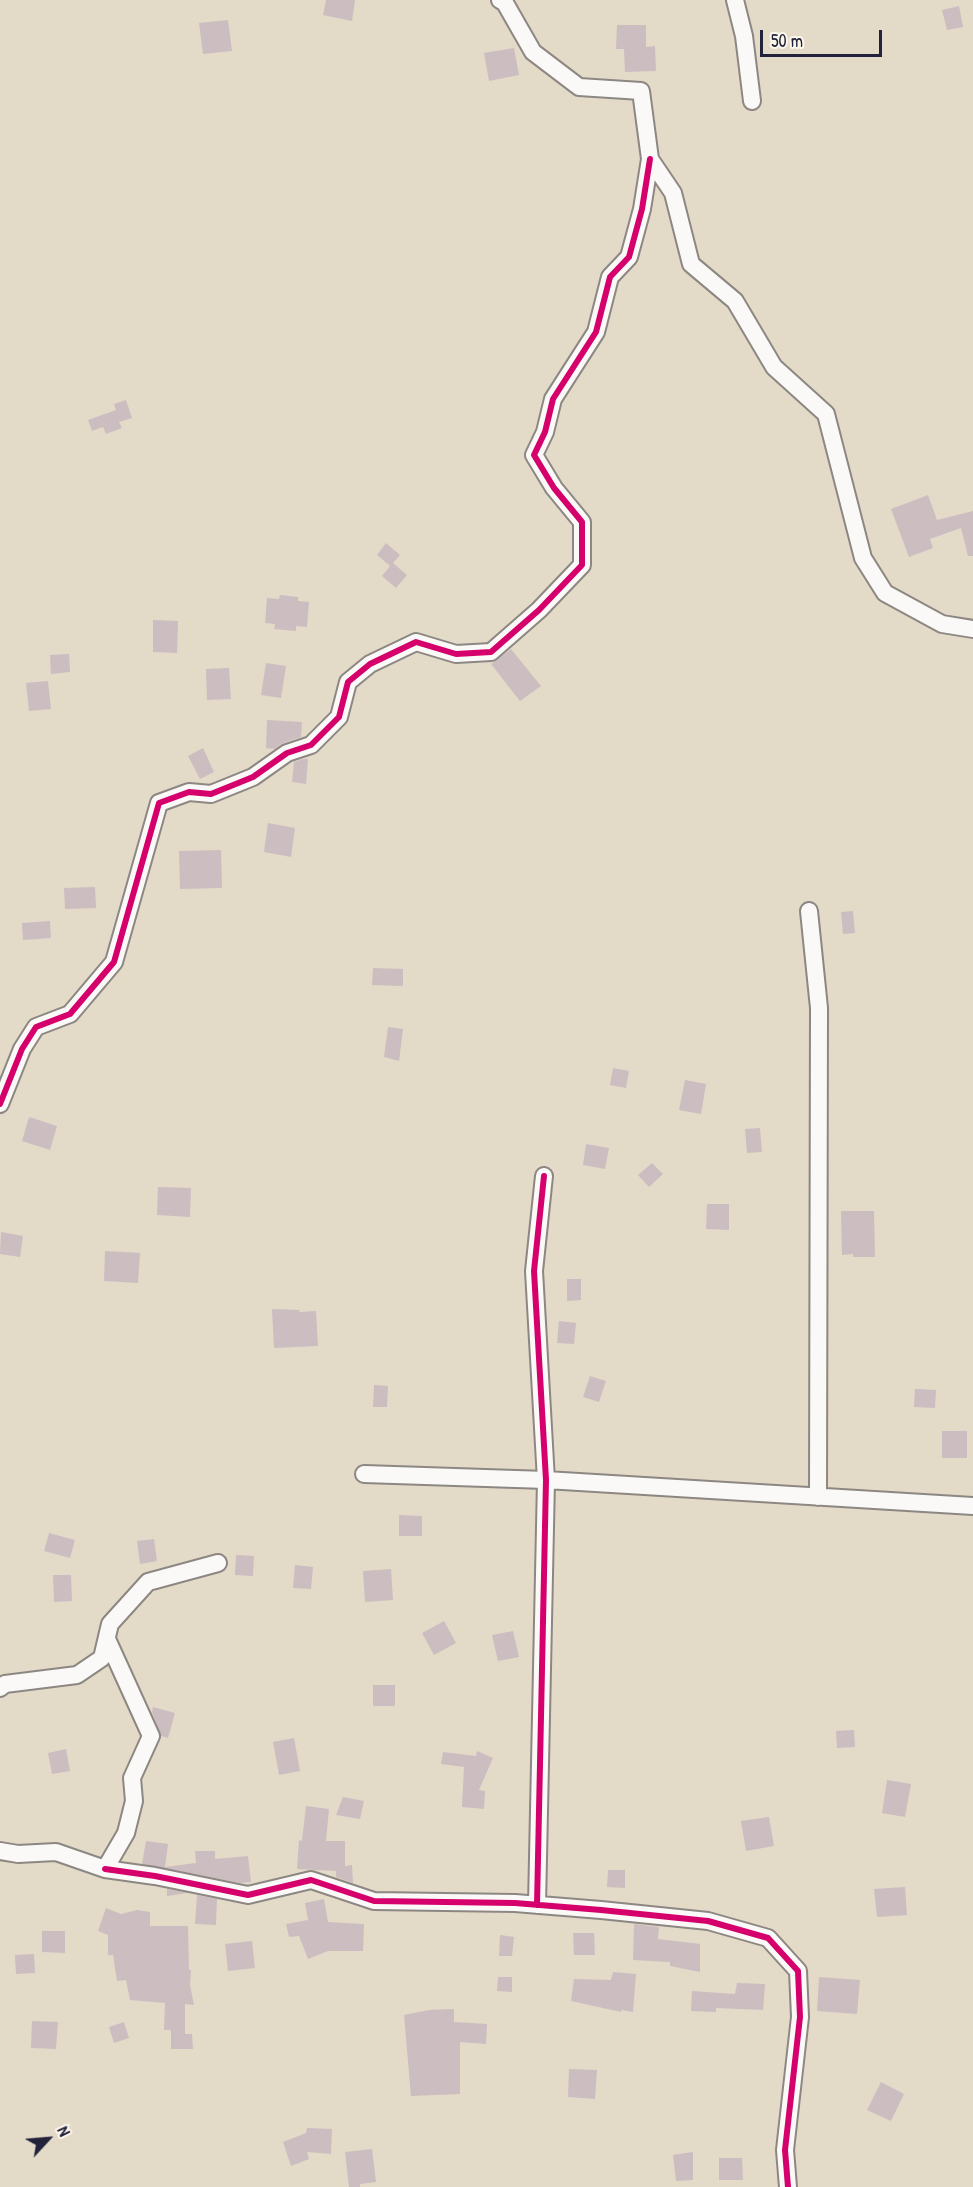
<!DOCTYPE html>
<style>
body{margin:0}
#map{position:relative;width:973px;height:2187px;overflow:hidden;background:#e4dac8;font-family:"Patrick Hand",sans-serif}
canvas{display:block}
.north{position:absolute;left:18px;top:2109px;width:60px;height:60px;-webkit-text-stroke:4px #fbf7ec;paint-order:stroke;rotate:64deg;font-size:16px;font-weight:700;line-height:24px;text-align:center;color:#22223b}
.north::after{content:'';display:block;margin:auto;width:21px;height:27px;background:#22223b;clip-path:polygon(50% 0,100% 100%,50% 72%,0 100%)}
.scale{position:absolute;left:760px;top:30px;width:122px;height:27px;box-sizing:border-box;border:3px solid #22223b;border-top:0;padding-left:8px;font-size:18px;line-height:21px;white-space:nowrap;color:#22223b;-webkit-text-stroke:4px #fbf7ec;paint-order:stroke}
</style>
<div id="map">
<canvas width="973" height="2187"></canvas>
<div class="north">N</div>
<div class="scale">50 m</div>
</div>
<script>
const g = document.querySelector('canvas').getContext('2d');
g.lineJoin = 'round';
function fill(path, color) {
  g.fillStyle = color;
  g.fill(path, 'evenodd');
}
function toPath(rows) {
  const path = new Path2D();
  for (const r of rows) {
    path.moveTo(r[0], r[1]);
    for (let i = 2; i < r.length; i += 2) path.lineTo(r[i], r[i + 1]);
  }
  return path;
}
function strokePath(path, color, width, dash) {
  g.strokeStyle = color;
  g.lineWidth = width;
  g.lineCap = dash ? 'butt' : 'round';
  g.setLineDash(dash || []);
  g.stroke(path);
}
const building = toPath([
 [326,0,355,0,352,21,323,15],
 [959,6,963,27,947,30,942,10],
 [228,20,232,51,203,54,199,23],
 [617,25,646,25,646,47,655,46,656,71,625,72,624,49,616,49],
 [514,48,519,75,489,81,484,53],
 [126,400,132,418,119,422,122,428,106,434,103,427,92,431,88,420,116,410,114,404],
 [928,495,937,520,973,511,973,556,968,556,961,528,930,539,933,548,909,557,891,509],
 [386,543,400,555,393,563,407,575,396,588,382,576,390,566,377,555],
 [280,595,298,597,298,601,309,602,307,627,296,626,296,631,274,629,275,624,265,623,267,598,279,599],
 [153,620,178,621,177,653,153,652],
 [511,649,541,686,520,701,491,664],
 [69,654,70,672,51,674,50,655],
 [266,663,286,666,281,698,261,695],
 [229,668,231,699,207,700,206,669],
 [48,681,51,709,29,711,26,683],
 [267,720,302,722,301,737,283,743,275,749,266,748],
 [203,748,214,772,200,779,188,756],
 [303,759,308,759,306,784,292,782,294,762],
 [268,823,295,828,291,857,264,852],
 [221,850,222,888,180,889,179,851],
 [95,887,96,908,65,909,64,888],
 [853,911,855,933,843,934,841,912],
 [50,921,51,938,23,940,22,923],
 [373,968,403,969,403,986,372,985],
 [388,1027,403,1029,399,1061,384,1057],
 [613,1068,629,1071,626,1088,610,1085],
 [685,1080,706,1084,701,1114,679,1110],
 [29,1117,57,1126,50,1150,22,1141],
 [760,1128,762,1152,747,1153,745,1129],
 [586,1144,609,1148,605,1169,583,1165],
 [652,1163,663,1174,649,1187,638,1175],
 [158,1187,191,1188,190,1217,157,1215],
 [707,1204,729,1204,729,1230,706,1229],
 [841,1211,874,1211,875,1257,853,1257,853,1254,842,1255],
 [1,1232,23,1236,20,1257,0,1254],
 [105,1251,140,1253,138,1283,104,1281],
 [567,1279,581,1279,581,1300,567,1301],
 [272,1309,300,1310,299,1312,316,1311,318,1346,274,1348],
 [559,1321,576,1323,574,1344,557,1343],
 [590,1376,606,1381,599,1402,583,1397],
 [374,1385,388,1386,387,1407,373,1407],
 [915,1389,936,1390,935,1408,914,1407],
 [942,1431,967,1431,967,1458,942,1458],
 [399,1515,422,1516,422,1536,399,1536],
 [49,1533,75,1540,70,1558,44,1551],
 [154,1539,157,1561,140,1564,137,1541],
 [236,1555,254,1556,253,1576,235,1575],
 [295,1565,313,1567,311,1589,293,1588],
 [391,1569,393,1600,365,1602,363,1571],
 [53,1575,71,1575,72,1601,54,1602],
 [444,1621,456,1643,434,1655,422,1633],
 [513,1631,519,1657,498,1661,492,1635],
 [373,1685,395,1685,395,1706,373,1706],
 [153,1707,175,1713,168,1738,161,1736,152,1712],
 [854,1730,855,1747,837,1748,836,1731],
 [294,1738,300,1771,279,1775,273,1742],
 [66,1749,70,1771,52,1774,48,1753],
 [477,1751,493,1758,479,1790,485,1791,484,1809,462,1807,464,1767,441,1764,443,1752,476,1756],
 [887,1780,911,1784,905,1817,882,1813],
 [343,1797,364,1801,360,1819,336,1815],
 [306,1806,329,1809,326,1841,345,1841,345,1866,352,1865,353,1883,336,1877,336,1871,297,1869,299,1840,302,1841],
 [769,1817,774,1846,746,1851,741,1821],
 [146,1841,168,1844,165,1867,196,1863,195,1851,215,1851,215,1859,248,1856,251,1882,240,1883,142,1864],
 [608,1870,625,1870,625,1888,607,1887],
 [905,1887,907,1915,877,1917,874,1889],
 [167,1889,188,1893,167,1896],
 [197,1895,217,1899,216,1925,195,1924],
 [324,1899,328,1922,364,1924,363,1951,328,1951,308,1959,299,1936,289,1937,286,1924,308,1920,305,1903],
 [106,1908,121,1914,137,1910,150,1912,150,1926,188,1926,189,1970,191,1970,190,1985,194,2005,185,2004,185,2034,192,2034,193,2049,171,2049,171,2030,164,2030,165,2003,130,2000,126,1980,117,1981,113,1955,108,1955,108,1935,98,1931],
 [634,1924,659,1927,658,1939,700,1944,700,1972,670,1966,670,1962,633,1960],
 [42,1931,65,1931,65,1953,42,1952],
 [573,1933,594,1933,595,1955,574,1955],
 [500,1935,514,1937,512,1956,499,1956],
 [252,1941,255,1968,228,1971,225,1944],
 [34,1954,35,1973,16,1974,15,1955],
 [613,1972,636,1974,633,2012,621,2010,621,2012,571,2001,574,1979,611,1980],
 [498,1977,512,1977,512,1992,497,1991],
 [819,1977,860,1980,857,2014,817,2011],
 [737,1983,765,1984,763,2010,716,2008,716,2012,691,2011,692,1991,735,1994],
 [454,2009,454,2022,487,2024,486,2044,460,2042,460,2094,411,2096,404,2015,429,2010],
 [32,2021,58,2022,56,2049,31,2048],
 [124,2022,129,2038,114,2043,109,2027],
 [569,2069,597,2070,595,2099,568,2097],
 [881,2082,904,2094,891,2121,867,2110],
 [307,2128,332,2129,331,2154,307,2152,309,2159,291,2166,283,2142,306,2133],
 [372,2149,376,2182,360,2184,360,2187,349,2187,345,2152],
 [693,2152,693,2180,676,2181,673,2155],
 [719,2158,742,2158,743,2180,719,2180]
]);
const minor = toPath([
 [500,0,505,3,533,52,579,87,641,91,650,159,673,193,691,264,735,301,774,367,826,414,863,558,885,593,942,624,973,629],
 [735,0,744,36,752,101],
 [809,911,819,1008,818,1497],
 [0,1104,22,1049,36,1027,70,1014,114,962,159,803,189,792,211,794,253,777,287,753,311,745,339,717,348,682,370,664,416,642,456,654,491,652,539,610,582,565,582,522,554,488,534,455,545,432,553,399,596,332,610,277,629,257,642,209,650,159],
 [364,1474,546,1480,973,1506],
 [0,1688,5,1684,77,1675,102,1658,110,1624,148,1582,218,1563],
 [0,1851,18,1854,56,1852,105,1869,126,1833,134,1801,132,1778,151,1736,107,1639],
 [105,1869,155,1876,248,1895,311,1880,374,1901,515,1903,601,1910,708,1921,768,1938,798,1971,800,2017,785,2150,788,2187],
 [537,1905,546,1480,534,1271,544,1176]
]);
const cycleway = toPath([
 [0,1104,22,1049,36,1027,70,1014,114,962,159,803,189,792,211,794,253,777,287,753,311,745,339,717,348,682,370,664,416,642,456,654,491,652,539,610,582,565,582,522,554,488,534,455,545,432,553,399,596,332,610,277,629,257,642,209,650,159],
 [105,1869,155,1876,248,1895,311,1880,374,1901,515,1903,601,1910,708,1921,768,1938,798,1971,800,2017,785,2150,788,2187],
 [537,1905,546,1480,534,1271,544,1176]
]);
fill(building, '#ccbdc1');
strokePath(minor, '#8c8782', 20);
strokePath(minor, '#fbf9f7', 16);
strokePath(cycleway, '#d6006c', 6);
</script>
